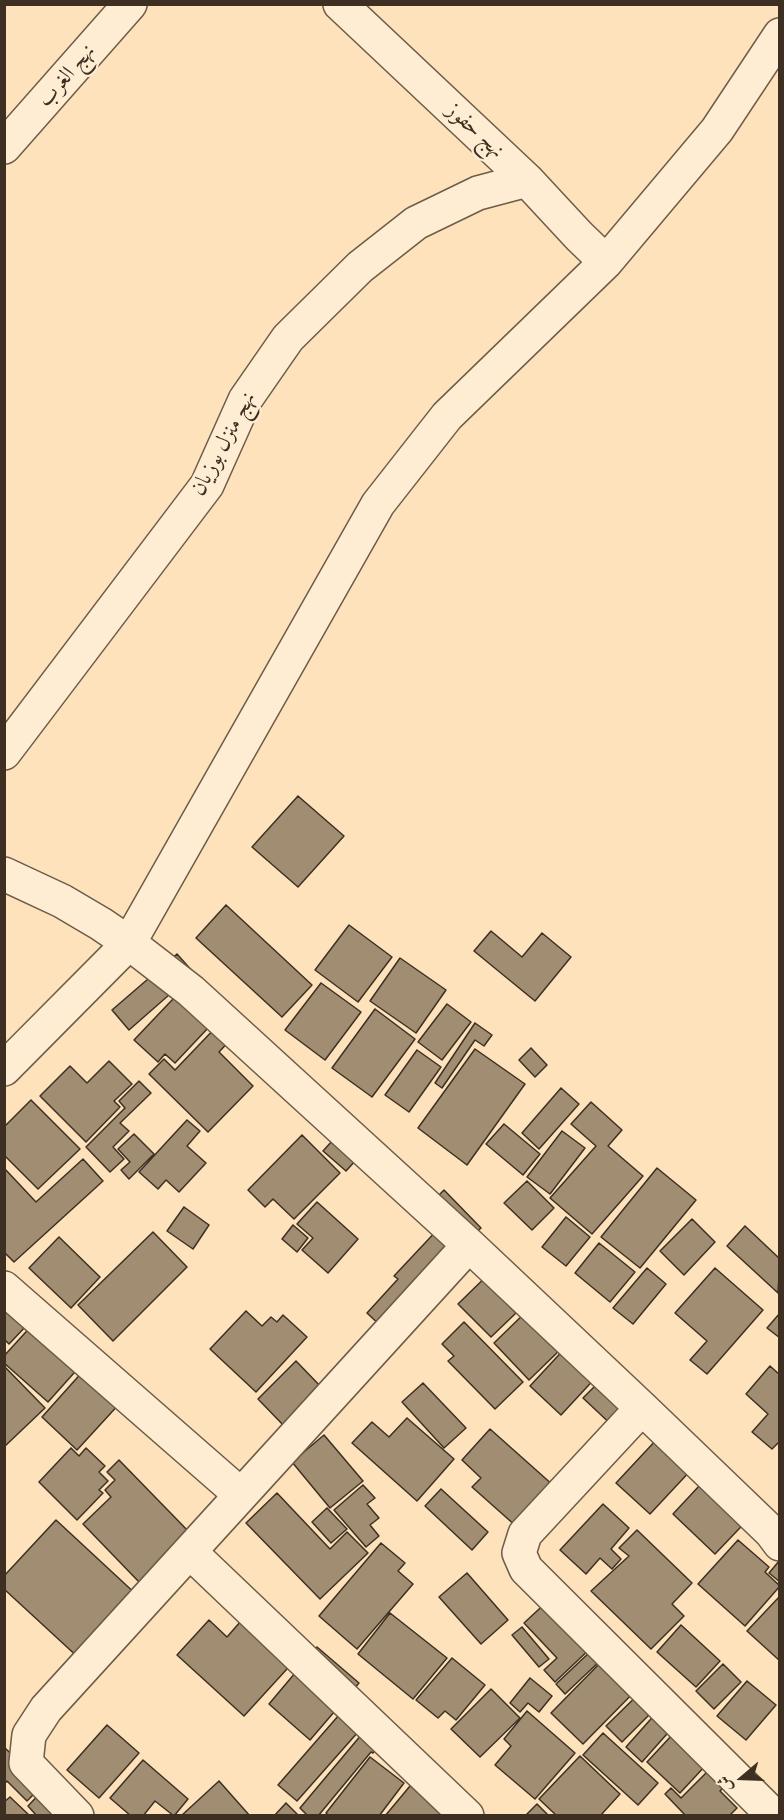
<!DOCTYPE html>
<meta charset="utf-8">
<style>
body{margin:0}
#map{position:relative;width:784px;height:1820px;overflow:hidden;background:#fde2bc;font-family:"IM FELL French Canon",Amiri,serif}
canvas{display:block}
.frame{position:absolute;inset:0;border:6px solid #3d3022;pointer-events:none}
.north{position:absolute;left:712px;top:1748px;width:60px;height:60px;-webkit-text-stroke:4px #feecd3;paint-order:stroke;rotate:251deg;font-size:16px;font-weight:700;line-height:24px;text-align:center;color:#3d3022}
.north::after{content:'';display:block;margin:auto;width:21px;height:27px;background:#3d3022;clip-path:polygon(50% 0,100% 100%,50% 72%,0 100%)}
</style>
<div id="map">
<canvas width="784" height="1820"></canvas>
<div class="frame"></div>
<div class="north">ش</div>
</div>
<script>
const g = document.querySelector('canvas').getContext('2d');
g.lineJoin = 'round';
function fill(path, color) {
  g.fillStyle = color;
  g.fill(path, 'evenodd');
}
function toPath(rows) {
  const path = new Path2D();
  for (const r of rows) {
    path.moveTo(r[0], r[1]);
    for (let i = 2; i < r.length; i += 2) path.lineTo(r[i], r[i + 1]);
  }
  return path;
}
function strokePath(path, color, width, dash) {
  g.strokeStyle = color;
  g.lineWidth = width;
  g.lineCap = dash ? 'butt' : 'round';
  g.setLineDash(dash || []);
  g.stroke(path);
}
function label(font, color, halo, rows, align = 'center') {
  g.font = font + ' "IM FELL French Canon",Amiri,serif';
  g.lineWidth = 4.5;
  g.setLineDash([]);
  g.textBaseline = 'middle';
  g.strokeStyle = halo;
  g.fillStyle = color;
  for (const [text, x, y, turn = 0] of rows) {
    g.save();
    g.translate(x, y);
    g.rotate((+turn || 0) * Math.PI / 180);
    g.textAlign = isNaN(turn) ? turn : align;
    if (halo) g.strokeText(text, 0, 0);
    g.fillText(text, 0, 0);
    g.restore();
  }
}
const building = toPath([
 [298,796,344,836,298,887,252,847,298,796],
 [226,905,312,985,282,1017,196,938,226,905],
 [349,925,392,957,358,1002,315,970,349,925],
 [491,931,522,957,542,933,571,957,535,1001,474,951,491,931],
 [177,954,194,973,129,1030,112,1010,177,954],
 [400,958,446,990,416,1033,370,1001,400,958],
 [192,979,225,1010,175,1063,165,1054,158,1062,134,1040,192,979],
 [321,983,361,1012,325,1060,285,1030,321,983],
 [447,1004,471,1022,442,1060,418,1042,447,1004],
 [375,1009,415,1039,372,1097,332,1068,375,1009],
 [475,1023,492,1035,484,1046,475,1040,442,1088,435,1083,475,1023],
 [219,1024,233,1037,219,1052,253,1086,208,1132,149,1074,164,1059,175,1070,219,1024],
 [531,1048,547,1065,535,1077,519,1060,531,1048],
 [475,1049,525,1084,467,1165,418,1128,475,1049],
 [417,1050,441,1067,409,1112,385,1095,417,1050],
 [109,1061,132,1084,114,1101,120,1107,86,1142,40,1096,70,1066,87,1083,109,1061],
 [139,1081,151,1093,120,1123,129,1131,113,1147,124,1159,110,1172,86,1147,125,1108,119,1101,139,1081],
 [561,1088,579,1104,539,1149,522,1133,561,1088],
 [31,1100,80,1149,38,1189,4,1155,4,1127,31,1100],
 [591,1102,622,1130,608,1146,643,1176,592,1234,550,1198,596,1146,571,1124,591,1102],
 [352,1119,375,1139,346,1171,323,1151,352,1119],
 [187,1120,200,1131,187,1146,206,1163,179,1192,166,1180,158,1189,139,1172,187,1120],
 [504,1124,540,1154,523,1175,486,1144,504,1124],
 [562,1131,585,1148,550,1194,527,1177,562,1131],
 [134,1134,154,1154,129,1179,121,1170,130,1162,118,1149,134,1134],
 [302,1135,340,1173,294,1219,273,1199,265,1207,248,1190,302,1135],
 [83,1159,103,1181,14,1262,4,1252,4,1168,36,1202,83,1159],
 [657,1168,696,1200,640,1268,601,1237,657,1168],
 [527,1181,554,1208,532,1230,504,1203,527,1181],
 [444,1190,481,1228,469,1239,423,1211,444,1190],
 [317,1202,358,1239,328,1273,302,1250,313,1238,297,1224,317,1202],
 [184,1207,209,1225,193,1249,167,1231,184,1207],
 [566,1217,590,1237,566,1266,542,1247,566,1217],
 [692,1219,715,1242,684,1275,660,1251,692,1219],
 [293,1225,308,1238,297,1252,282,1239,293,1225],
 [745,1226,780,1259,778,1293,727,1246,745,1226],
 [440,1227,461,1246,384,1329,367,1313,398,1279,394,1276,440,1227],
 [153,1232,187,1267,113,1341,78,1305,153,1232],
 [59,1237,100,1277,71,1308,29,1268,59,1237],
 [599,1243,635,1272,610,1302,575,1273,599,1243],
 [501,1262,497,1292,516,1313,491,1337,458,1304,501,1262],
 [647,1268,666,1284,633,1324,613,1308,647,1268],
 [715,1268,763,1310,707,1374,690,1360,707,1341,675,1313,715,1268],
 [9,1272,45,1306,9,1344,4,1339,4,1277,9,1272],
 [529,1309,564,1346,529,1380,494,1343,529,1309],
 [246,1311,262,1326,271,1317,277,1322,283,1315,307,1337,256,1392,210,1349,246,1311],
 [780,1313,780,1338,767,1328,780,1313],
 [35,1322,82,1364,48,1402,4,1363,4,1356,35,1322],
 [464,1322,523,1382,495,1409,448,1361,454,1356,442,1344,464,1322],
 [568,1345,599,1374,561,1415,530,1386,568,1345],
 [296,1361,325,1391,287,1429,258,1399,296,1361],
 [4,1366,45,1408,4,1447,4,1366],
 [770,1366,780,1375,780,1441,772,1449,752,1432,768,1414,746,1394,770,1366],
 [85,1369,121,1402,77,1450,42,1417,85,1369],
 [602,1379,650,1393,616,1429,583,1398,602,1379],
 [423,1383,466,1428,444,1448,402,1402,423,1383],
 [407,1418,454,1459,417,1501,352,1443,372,1422,389,1437,407,1418],
 [672,1423,706,1454,650,1514,616,1483,672,1423],
 [490,1429,554,1486,517,1527,472,1487,481,1478,462,1460,490,1429],
 [324,1435,363,1481,330,1508,292,1462,324,1435],
 [71,1448,79,1456,86,1448,105,1466,99,1472,108,1481,99,1490,103,1493,77,1520,39,1482,71,1448],
 [119,1460,191,1534,140,1583,83,1524,111,1497,105,1490,115,1480,107,1472,119,1460],
 [714,1470,757,1510,715,1554,673,1514,714,1470],
 [363,1485,375,1498,367,1504,379,1518,370,1525,379,1536,366,1547,334,1510,363,1485],
 [441,1489,488,1532,472,1550,425,1506,441,1489],
 [277,1493,330,1549,347,1532,368,1553,320,1599,246,1523,277,1493],
 [603,1504,629,1528,611,1549,621,1559,612,1569,600,1558,586,1574,560,1550,603,1504],
 [327,1508,347,1529,331,1543,312,1522,327,1508],
 [56,1520,139,1597,81,1660,4,1589,4,1576,56,1520],
 [637,1530,692,1583,672,1604,684,1616,651,1649,591,1591,629,1556,619,1548,637,1530],
 [738,1540,769,1567,765,1572,780,1586,745,1626,698,1584,738,1540],
 [381,1543,405,1563,398,1571,413,1584,357,1649,319,1616,381,1543],
 [780,1560,780,1582,769,1573,780,1560],
 [467,1573,508,1620,481,1644,439,1597,467,1573],
 [780,1596,780,1661,747,1631,780,1596],
 [551,1598,595,1644,555,1682,544,1670,557,1658,524,1623,551,1598],
 [248,1613,297,1658,244,1716,177,1655,209,1620,227,1637,248,1613],
 [390,1613,447,1658,413,1699,358,1654,390,1613],
 [681,1625,720,1661,696,1687,657,1652,681,1625],
 [522,1627,549,1659,539,1667,512,1635,522,1627],
 [317,1647,359,1683,310,1740,269,1704,317,1647],
 [592,1650,602,1659,565,1694,556,1684,592,1650],
 [452,1658,485,1685,456,1720,445,1711,438,1718,416,1700,452,1658],
 [603,1660,648,1678,583,1744,551,1713,603,1660],
 [723,1664,741,1682,714,1709,696,1691,723,1664],
 [530,1678,552,1696,539,1712,528,1703,520,1712,510,1703,530,1678],
 [653,1680,668,1696,622,1742,606,1726,653,1680],
 [747,1681,776,1705,746,1740,717,1716,747,1681],
 [491,1689,520,1718,480,1757,451,1729,491,1689],
 [346,1707,366,1723,297,1801,278,1785,346,1707],
 [527,1711,575,1753,535,1799,495,1765,511,1746,504,1739,527,1711],
 [658,1711,674,1726,642,1762,626,1747,658,1711],
 [686,1720,706,1765,680,1793,647,1762,686,1720],
 [107,1725,139,1753,99,1798,67,1770,107,1725],
 [367,1728,383,1741,373,1753,371,1752,318,1816,308,1816,300,1808,367,1728],
 [603,1733,658,1783,638,1805,583,1755,603,1733],
 [4,1747,43,1785,27,1801,7,1781,4,1784,4,1747],
 [727,1752,742,1768,720,1791,737,1808,729,1816,686,1816,665,1794,671,1788,681,1798,727,1752],
 [580,1756,620,1794,600,1816,557,1816,539,1799,580,1756],
 [370,1757,404,1783,379,1816,329,1816,326,1813,370,1757],
 [143,1760,188,1799,174,1816,155,1801,143,1816,131,1816,110,1798,143,1760],
 [415,1780,448,1808,442,1816,385,1816,415,1780],
 [219,1781,250,1816,181,1816,219,1781],
 [45,1788,72,1816,37,1816,28,1806,45,1788],
 [10,1797,30,1816,4,1816,4,1802,10,1797],
 [286,1803,299,1816,274,1816,286,1803],
 [537,1804,549,1816,525,1816,537,1804]
]);
const minor = toPath([
 [340,4,527,180,579,236,606,262],
 [4,147,130,4],
 [4,753,207,485,245,400,288,338,360,267,416,223,478,193,527,180],
 [4,874,62,901,101,924,129,943,191,991,469,1245,642,1408,771,1532,780,1544],
 [4,1069,129,943,378,504,447,416,606,262,717,130,780,35],
 [4,1288,241,1495],
 [642,1408,525,1534,519,1553,526,1569,774,1816],
 [190,1552,467,1816],
 [77,1816,26,1763,29,1735,46,1709,469,1245]
]);
const streetNames = [
 ["نهج الغرب",67,76,-49],
 ["نهج حفوز",475,131,43],
 ["نهج منزل بوزيان",224,444,-62]
];
fill(building, '#a18d72');
strokePath(building, '#3d3022', 1.5);
strokePath(minor, '#6d5c48', 36);
strokePath(minor, '#feecd3', 33);
label('22px', '#3d3022', '#feecd3', streetNames);
</script>
